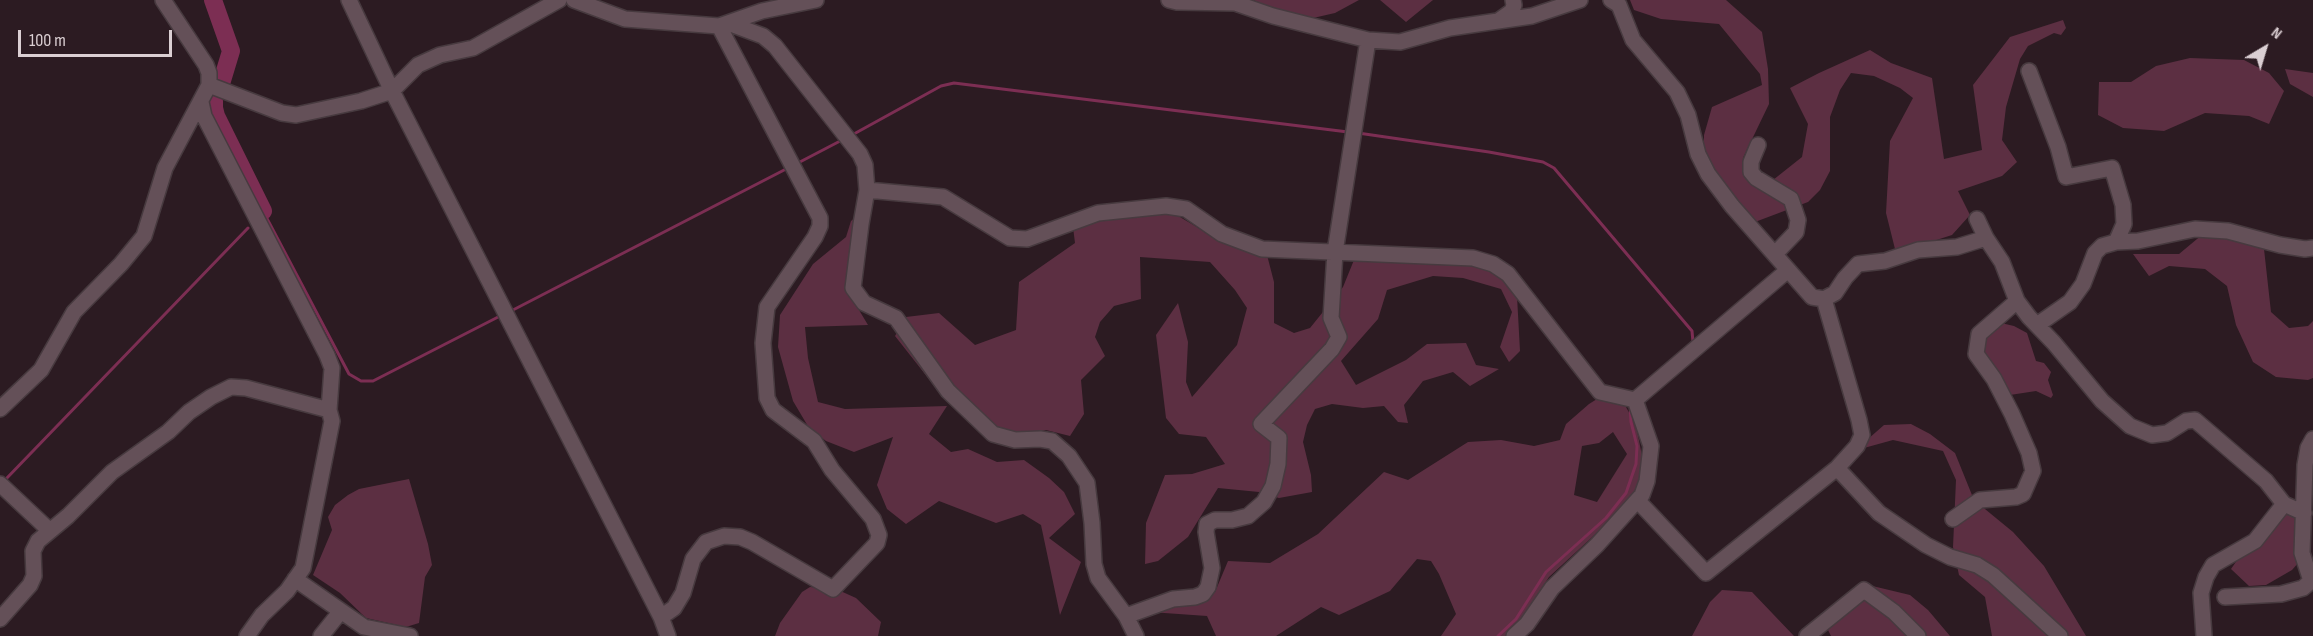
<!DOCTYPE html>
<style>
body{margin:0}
#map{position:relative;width:2313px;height:636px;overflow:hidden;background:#2c1b22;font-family:"Sofia Sans Condensed",sans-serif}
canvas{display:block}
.north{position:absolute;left:2235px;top:18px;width:60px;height:60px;-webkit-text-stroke:4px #2c1b22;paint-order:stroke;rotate:38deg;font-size:16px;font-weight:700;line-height:24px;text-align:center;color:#dbcfd3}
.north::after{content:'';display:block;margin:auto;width:21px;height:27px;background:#dbcfd3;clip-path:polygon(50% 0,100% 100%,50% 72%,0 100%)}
.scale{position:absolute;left:18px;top:30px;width:154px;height:27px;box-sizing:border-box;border:3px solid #dbcfd3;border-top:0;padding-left:8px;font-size:18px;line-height:21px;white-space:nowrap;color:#dbcfd3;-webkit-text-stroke:4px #2c1b22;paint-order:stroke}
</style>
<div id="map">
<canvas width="2313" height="636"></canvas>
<div class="north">N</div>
<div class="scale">100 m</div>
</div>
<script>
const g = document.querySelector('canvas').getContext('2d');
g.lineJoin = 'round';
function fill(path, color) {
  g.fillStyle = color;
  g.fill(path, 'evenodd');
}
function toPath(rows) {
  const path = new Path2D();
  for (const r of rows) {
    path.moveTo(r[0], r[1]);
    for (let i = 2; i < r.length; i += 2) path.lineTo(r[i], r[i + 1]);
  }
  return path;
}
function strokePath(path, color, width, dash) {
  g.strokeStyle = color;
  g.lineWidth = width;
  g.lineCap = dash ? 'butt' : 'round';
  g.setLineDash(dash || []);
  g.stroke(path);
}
const green = toPath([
 [1253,0,1359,0,1335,13,1300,21],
 [1380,0,1433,0,1406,22],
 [1630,0,1726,0,1762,32,1768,69,1769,104,1743,158,1747,171,1773,180,1802,157,1808,124,1790,88,1819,73,1870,50,1891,63,1932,78,1944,159,1982,150,1973,85,2010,37,2063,20,2066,28,2061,35,2054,33,2028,46,2020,59,2006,107,2002,140,2017,162,2002,176,1958,191,1970,215,1952,235,1896,253,1886,213,1890,141,1913,98,1900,88,1874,76,1851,73,1840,90,1830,117,1830,171,1820,190,1808,202,1755,222,1739,208,1704,159,1704,135,1712,107,1762,85,1760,74,1719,24,1661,19,1634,10],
 [2190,58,2244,60,2269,73,2284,91,2269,124,2249,116,2205,113,2164,131,2123,128,2098,115,2099,82,2131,82,2156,66],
 [2285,69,2313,73,2313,97,2290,84],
 [1168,210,1224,243,1267,255,1274,282,1274,323,1294,333,1310,328,1343,287,1354,260,1471,262,1508,278,1517,296,1520,351,1509,362,1500,347,1512,312,1501,289,1463,278,1433,276,1387,290,1378,319,1341,361,1356,385,1406,360,1427,344,1466,343,1476,365,1499,369,1470,386,1453,372,1423,381,1404,405,1408,423,1398,422,1384,406,1363,408,1332,404,1315,409,1307,425,1303,442,1311,475,1312,492,1279,498,1259,492,1218,488,1188,537,1158,561,1145,564,1146,523,1165,475,1192,474,1225,464,1206,437,1179,434,1166,418,1156,335,1178,303,1188,342,1186,382,1192,397,1237,345,1247,308,1235,290,1210,262,1140,257,1141,299,1114,306,1100,322,1095,337,1105,356,1081,380,1084,414,1070,436,1046,430,1025,435,1002,435,952,396,932,383,895,336,906,317,939,313,975,345,1016,330,1019,282,1075,243,1073,227,1120,214],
 [856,217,847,290,868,325,805,327,808,358,818,402,845,409,947,406,929,434,951,452,968,449,997,462,1024,460,1049,478,1064,492,1075,514,1049,538,1081,562,1060,615,1041,525,1023,514,996,523,939,501,906,524,887,509,877,485,893,437,854,452,826,441,809,428,793,401,778,347,780,315,813,264,846,237,851,221],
 [2203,234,2263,240,2271,312,2289,328,2308,326,2313,321,2313,378,2308,380,2276,377,2253,362,2236,325,2227,286,2205,269,2169,266,2149,276,2133,254,2179,254],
 [2001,323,2014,326,2027,333,2036,361,2044,363,2051,372,2048,380,2053,395,2051,398,2036,391,2010,395,1976,348,1984,337],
 [1610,397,1622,400,1636,425,1642,456,1639,494,1549,577,1516,627,1506,636,1441,636,1456,614,1439,574,1431,561,1417,559,1390,591,1339,615,1321,607,1276,636,1216,636,1207,616,1150,612,1148,604,1215,592,1228,561,1270,563,1318,534,1384,472,1408,480,1468,442,1501,440,1534,446,1560,440,1566,424,1589,404,1597,399],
 [1613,432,1627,454,1597,502,1574,495,1582,446,1599,443],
 [1911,424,1930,434,1955,453,1974,500,2013,532,2044,566,2086,636,1992,636,1985,597,1959,575,1953,547,1956,480,1943,451,1893,440,1864,448,1868,439,1884,425],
 [409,479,428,544,432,565,425,577,419,623,406,627,366,618,340,593,313,575,332,530,328,517,335,505,348,495,359,489],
 [2286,513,2310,525,2306,554,2292,570,2266,585,2249,586,2231,569,2268,515],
 [1860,583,1910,595,1928,610,1950,636,1831,636,1827,628,1845,610,1852,590],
 [810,587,836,589,856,598,881,622,878,636,775,636,780,623,802,592],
 [1722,590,1752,592,1794,636,1692,636,1710,602]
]);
const stream = toPath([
 [1358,133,1489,152,1543,162,1554,168,1692,331,1693,342],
 [852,135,941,86,954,83,1348,132],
 [796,164,844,139],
 [262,213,263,211,349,374,361,381,373,381,502,315],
 [511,311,788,168],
 [1636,391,1651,377],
 [5,480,248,228],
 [1498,636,1516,619,1546,572,1606,518,1626,493,1636,464,1637,446,1631,422,1630,405]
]);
const river = toPath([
 [213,0,231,51,221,84],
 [214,101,214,108,216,116,263,211]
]);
const minor = toPath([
 [349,0,392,91,661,617,668,636],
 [574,0,625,19,719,26,762,11,816,0],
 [1169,0,1177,2,1235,3,1273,16,1368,40,1400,42,1450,28,1532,16,1580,0],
 [1611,0,1619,5,1633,40,1677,92,1688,115,1698,154,1708,174,1732,206,1812,297,1824,299,1835,293,1845,278,1858,264,1885,261,1918,250,1957,247,1986,238,2002,262,2017,301,2029,317,2054,343,2102,401,2130,426,2152,435,2167,433,2186,421,2195,420,2266,481,2284,504,2304,513],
 [1498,21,1512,11,1514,5,1513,0],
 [728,23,763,36,775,46,860,154,865,165,867,190,861,224,853,288,864,303,896,318,948,391,993,434,1015,440,1040,439,1052,441,1069,456,1087,483,1092,523,1094,564,1098,578,1126,616,1136,636],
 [2029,71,2058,147,2066,177,2112,168,2123,205,2124,224,2116,242],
 [209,85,282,113,296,115,361,101,392,91,418,65,440,55,473,48,559,0],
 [201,102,204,116,327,355,332,368,329,410,332,421,303,568,287,591,262,615,247,636],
 [1758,145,1751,162,1751,172,1756,178,1791,199,1798,220,1796,232,1775,254],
 [867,190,943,197,1010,238,1027,239,1098,213,1166,206,1186,209,1222,234,1262,249,1473,258,1493,264,1508,274,1600,392,1635,400],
 [1977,219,1986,238],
 [2037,325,2070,302,2083,284,2095,253,2102,246,2116,242,2138,241,2195,229,2228,231,2280,245,2305,249,2313,248],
 [1635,400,1788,270],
 [0,409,41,370,74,312,121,264,144,236,165,168,209,85,209,73,206,65,163,0],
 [1837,468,1879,513,1926,545,1950,557,1977,565,1993,575,2060,636],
 [0,484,49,530],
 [1638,501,1706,573,1837,468,1857,446,1862,435,1859,420,1824,299],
 [1953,519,1980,500,2016,497,2023,494,2033,471,2029,453,2012,414,1994,379,1976,354,1979,334,2017,301],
 [295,579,364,627,410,636],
 [2225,597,2281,594,2303,588,2311,581,2302,553,2305,465,2308,448,2313,439],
 [1126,616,1173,599,1195,597,1203,594,1208,587,1212,568,1206,532,1207,524,1215,520,1232,520,1248,516,1264,502,1273,486,1278,464,1279,438,1261,424,1332,349,1339,337,1331,318,1335,252,1368,40],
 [661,617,674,608,683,593,693,559,706,542,724,536,740,537,752,542,833,589,877,543,879,535,873,519,832,470,814,441,773,410,767,398,763,343,767,307,815,237,820,226,820,218,719,26],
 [0,619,30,585,34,576,33,551,38,541,68,516,112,472,168,432,189,412,211,397,231,387,246,388,329,410],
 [321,636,341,611],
 [1514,636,1527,624,1552,588,1597,545,1642,495,1647,481,1651,446,1635,400],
 [1807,636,1864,590,1894,612,1918,636],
 [2204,636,2201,593,2206,577,2213,565,2255,541,2284,504]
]);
fill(green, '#5c2f42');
strokePath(stream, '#7c2e53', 3);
strokePath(river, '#7c2e53', 18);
strokePath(minor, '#473a3f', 18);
strokePath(minor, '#645058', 15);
</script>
